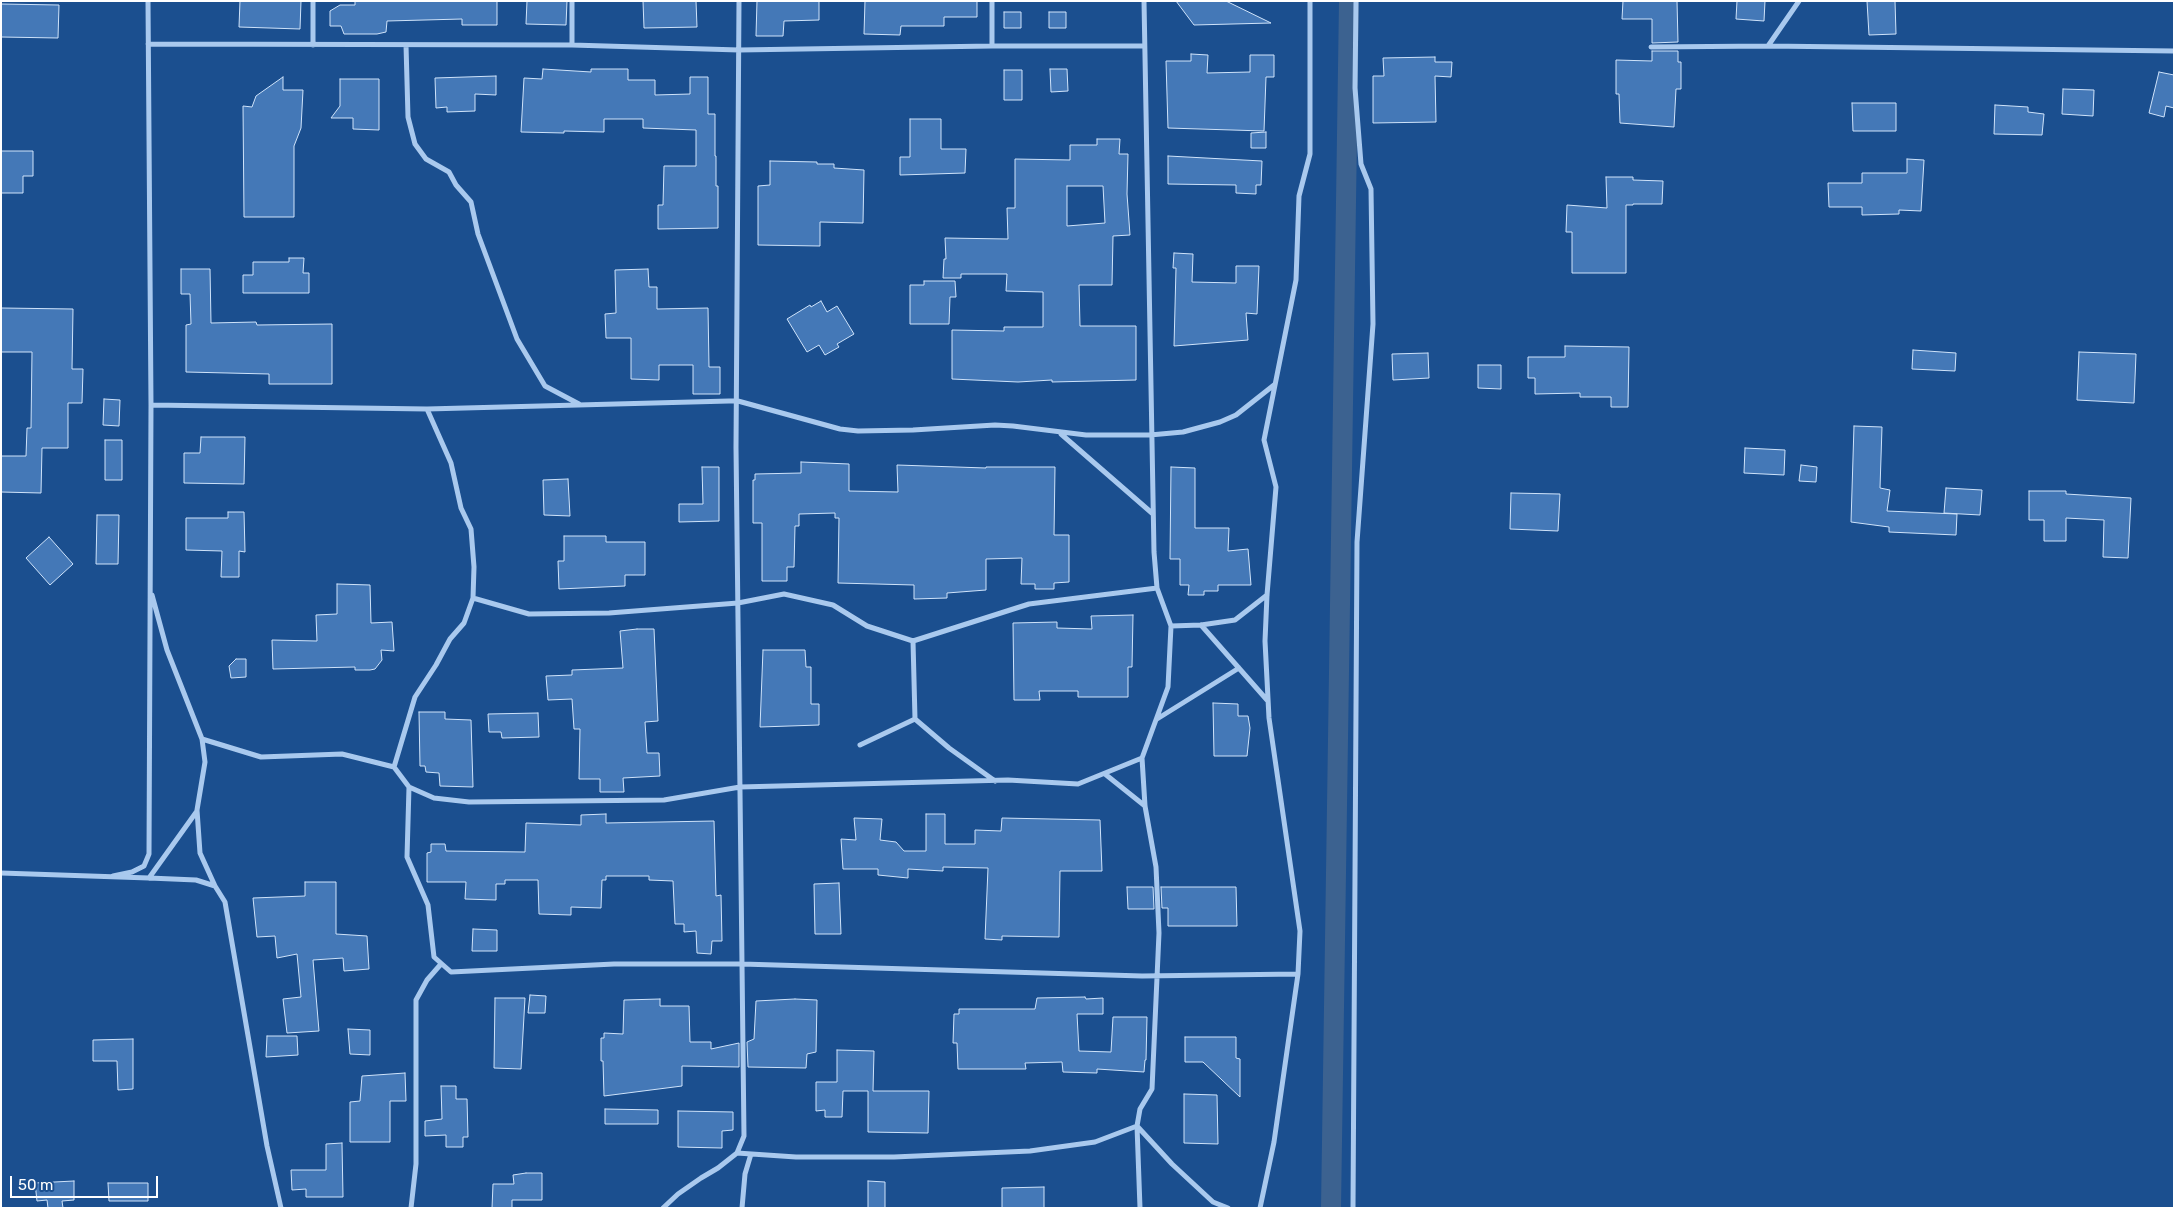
<!DOCTYPE html>
<style>
body{margin:0}
#map{position:relative;width:2175px;height:1209px;overflow:hidden;background:#1b4f8f;font-family:Rubik,sans-serif}
canvas{display:block}
.frame{position:absolute;inset:0;border:2px solid #fff;pointer-events:none}
.scale{position:absolute;left:10px;top:1176px;width:148px;height:22px;box-sizing:border-box;border:2px solid #fff;border-top:0;padding-left:6px;font-size:15px;line-height:18px;white-space:nowrap;color:#fff;-webkit-text-stroke:4px #1b4f8f;paint-order:stroke}
</style>
<div id="map">
<canvas width="2175" height="1209"></canvas>
<div class="frame"></div>
<div class="scale">50 m</div>
</div>
<script>
const g = document.querySelector('canvas').getContext('2d');
g.lineJoin = 'round';
function toPath(rows) {
  const path = new Path2D();
  for (const r of rows) {
    path.moveTo(r[0], r[1]);
    for (let i = 2; i < r.length; i += 2) path.lineTo(r[i], r[i + 1]);
  }
  return path;
}
function strokePath(path, color, width, dash) {
  g.strokeStyle = color;
  g.lineWidth = width;
  g.lineCap = dash ? 'butt' : 'round';
  g.setLineDash(dash || []);
  g.stroke(path);
}
function fill(path, color) {
  g.fillStyle = color;
  g.fill(path, 'evenodd');
}
const canal = toPath([
 [1331,1208,1349,1]
]);
const building = toPath([
 [240,1,301,1,300,29,239,27,240,1],
 [355,1,497,1,497,25,462,25,462,19,387,21,386,32,377,34,344,34,341,26,330,26,330,11,340,5,355,5,355,1],
 [527,1,567,1,566,25,526,24,527,1],
 [643,1,696,1,697,27,644,28,643,1],
 [757,1,819,1,819,20,784,21,783,36,756,36,757,1],
 [865,1,977,1,977,17,944,17,944,26,901,26,900,35,864,34,865,1],
 [1176,1,1226,1,1271,23,1194,25,1176,1],
 [1623,1,1677,1,1678,42,1652,43,1652,19,1622,19,1623,1],
 [1737,1,1765,1,1764,21,1736,19,1737,1],
 [1867,1,1895,1,1896,34,1869,35,1867,1],
 [1,4,59,5,58,38,1,37,1,4],
 [1004,12,1021,12,1021,28,1004,28,1004,12],
 [1049,12,1066,12,1066,28,1049,28,1049,12],
 [1652,51,1678,51,1678,62,1681,62,1681,89,1676,89,1674,127,1620,123,1619,94,1616,94,1616,60,1652,61,1652,51],
 [1191,54,1208,55,1207,73,1250,72,1250,55,1274,55,1274,77,1266,77,1264,131,1168,128,1166,61,1191,61,1191,54],
 [1435,57,1435,62,1452,62,1451,77,1435,76,1436,122,1373,123,1373,76,1384,76,1383,58,1435,57],
 [543,69,591,72,591,69,628,69,628,80,655,80,655,95,690,94,690,77,708,77,708,114,715,114,715,156,716,156,716,186,718,186,718,228,658,229,658,205,663,205,664,166,696,166,696,130,643,128,643,119,604,119,604,132,564,131,564,133,521,132,524,78,542,79,543,69],
 [1050,69,1067,69,1068,91,1051,92,1050,69],
 [1004,70,1022,70,1022,100,1004,100,1004,70],
 [2159,72,2174,75,2174,108,2166,106,2164,117,2149,113,2159,72],
 [496,76,496,95,475,94,475,111,447,112,447,107,436,108,435,78,496,76],
 [283,77,283,90,303,90,301,128,294,146,294,217,244,217,243,106,252,107,256,96,283,77],
 [340,79,379,79,379,130,353,129,353,118,331,118,340,106,340,79],
 [2063,89,2094,90,2093,116,2062,114,2063,89],
 [1852,103,1896,103,1896,131,1853,131,1852,103],
 [1995,105,2028,107,2028,112,2044,114,2042,135,1994,134,1995,105],
 [910,119,941,119,941,149,966,149,965,173,900,175,900,157,910,157,910,119],
 [1266,132,1266,148,1251,148,1251,133,1266,132],
 [1097,139,1120,139,1119,154,1128,154,1127,194,1130,235,1113,236,1112,285,1079,285,1080,326,1136,326,1136,380,1052,382,1052,380,1018,382,952,379,952,330,1004,331,1004,327,1043,327,1043,292,1006,291,1007,274,961,274,961,278,943,278,944,259,946,259,945,238,1008,239,1007,208,1015,208,1015,159,1070,160,1070,145,1097,145,1097,139],
 [1067,186,1103,186,1105,223,1067,226,1067,186],
 [1,151,33,151,33,176,23,176,23,193,1,193,1,151],
 [1168,156,1262,161,1261,185,1256,185,1256,194,1236,193,1236,185,1168,184,1168,156],
 [1907,159,1924,160,1921,211,1899,210,1899,214,1862,215,1862,207,1829,207,1828,183,1862,183,1862,173,1907,173,1907,159],
 [770,161,817,162,817,164,834,164,834,168,864,170,863,223,820,222,820,246,758,245,758,186,770,185,770,161],
 [1606,177,1633,177,1633,180,1663,181,1662,204,1633,204,1633,205,1626,205,1626,273,1572,273,1572,232,1566,232,1567,205,1607,208,1606,177],
 [1174,253,1193,254,1192,282,1236,283,1236,266,1259,266,1257,314,1246,313,1248,340,1174,346,1176,268,1173,268,1174,253],
 [289,258,304,258,303,273,309,273,309,293,243,293,243,275,253,275,253,262,289,262,289,258],
 [181,269,210,269,211,323,256,322,257,325,332,324,332,384,269,384,269,374,186,372,186,325,191,324,190,294,181,294,181,269],
 [648,269,649,287,657,287,657,309,708,308,709,367,720,367,720,394,693,394,693,365,659,365,659,380,631,379,631,338,606,338,605,314,616,313,615,270,648,269],
 [924,281,955,281,956,297,950,297,949,324,910,324,910,285,924,285,924,281],
 [821,301,827,312,837,306,854,334,837,344,839,347,825,355,819,345,807,352,787,319,810,305,811,307,821,301],
 [1,308,73,309,72,369,83,369,82,403,68,403,68,448,42,448,41,493,1,492,1,456,26,456,27,428,31,428,32,352,1,352,1,308],
 [1565,346,1629,347,1628,407,1611,407,1611,397,1580,397,1580,393,1535,394,1535,378,1528,378,1528,357,1565,357,1565,346],
 [1913,350,1956,353,1955,371,1912,369,1913,350],
 [2079,352,2136,354,2134,403,2077,400,2079,352],
 [1428,353,1429,378,1393,380,1392,354,1428,353],
 [1478,365,1501,365,1501,389,1478,388,1478,365],
 [104,399,120,400,119,426,103,425,104,399],
 [1854,426,1882,427,1880,488,1890,490,1887,511,1957,514,1956,535,1889,532,1889,527,1851,522,1854,426],
 [201,437,245,437,244,484,184,483,184,453,200,453,201,437],
 [105,440,122,440,122,480,105,480,105,440],
 [1745,448,1785,450,1784,475,1744,473,1745,448],
 [801,462,849,464,849,491,898,492,897,465,986,468,986,467,1055,467,1054,535,1069,535,1069,582,1054,583,1054,589,1035,589,1035,584,1021,584,1022,558,986,559,986,590,947,593,947,598,914,599,914,585,838,583,839,518,835,518,835,513,799,514,799,526,795,526,794,567,787,567,787,581,762,581,762,523,753,523,753,480,755,480,755,474,801,473,801,462],
 [1801,465,1817,467,1816,482,1799,481,1801,465],
 [702,467,719,467,719,521,679,522,679,504,703,504,702,467],
 [1171,467,1195,468,1195,528,1229,528,1228,551,1248,549,1251,585,1218,585,1218,591,1204,591,1204,595,1188,595,1189,585,1180,585,1180,559,1170,559,1171,467],
 [568,479,570,516,544,515,543,480,568,479],
 [1946,488,1982,490,1980,515,1944,513,1946,488],
 [2029,491,2066,491,2066,494,2131,498,2128,558,2103,557,2104,520,2066,518,2066,541,2044,541,2044,520,2029,520,2029,491],
 [1511,493,1560,494,1558,531,1510,529,1511,493],
 [228,512,244,512,245,552,239,551,239,577,221,577,222,551,186,550,186,518,228,518,228,512],
 [97,515,119,515,118,564,96,564,97,515],
 [564,536,606,536,606,542,645,542,645,575,625,575,625,586,559,589,558,561,564,561,564,536],
 [49,537,73,564,50,585,26,558,49,537],
 [337,584,370,585,371,623,392,622,394,651,381,650,382,660,375,669,370,670,355,670,355,667,273,669,272,640,317,641,316,615,337,614,337,584],
 [1133,615,1132,667,1128,667,1128,697,1078,697,1078,691,1039,691,1040,700,1014,700,1013,623,1057,622,1057,628,1092,629,1091,616,1133,615],
 [637,629,654,629,658,721,645,722,647,753,659,753,660,776,623,778,624,792,600,792,600,779,579,779,580,729,574,729,572,699,548,700,546,676,572,675,572,670,623,668,620,631,637,629],
 [763,650,805,650,806,667,811,667,811,704,819,704,819,725,760,727,763,650],
 [236,659,246,659,246,677,231,678,229,666,236,659],
 [1213,703,1238,704,1238,716,1248,716,1250,728,1247,756,1214,756,1213,703],
 [419,712,445,712,445,719,471,720,473,787,440,786,439,773,426,772,425,766,420,766,419,712],
 [538,713,539,737,502,738,501,732,489,732,488,714,538,713],
 [606,814,606,823,714,821,716,896,721,895,722,941,712,941,711,954,697,953,696,931,684,932,684,924,675,924,673,881,649,880,649,876,606,876,606,880,602,880,601,908,571,907,571,915,539,914,538,880,505,880,505,884,496,884,496,900,465,899,466,882,427,882,427,853,431,852,431,844,445,844,446,851,525,852,526,823,581,825,581,815,606,814],
 [926,814,945,814,945,844,975,844,975,830,1001,831,1002,818,1100,820,1102,871,1060,871,1059,937,1002,936,1002,940,985,939,988,868,943,867,943,871,908,869,908,878,878,875,878,869,843,869,841,839,856,840,854,818,882,819,880,840,896,842,904,851,926,851,926,814],
 [305,882,336,882,336,934,367,936,369,969,344,971,343,958,313,960,319,1031,287,1033,283,999,301,997,297,954,277,958,275,936,257,937,253,898,305,896,305,882],
 [839,883,841,934,815,934,814,884,839,883],
 [1127,887,1153,887,1154,909,1128,909,1127,887],
 [1161,887,1236,887,1237,926,1168,926,1168,908,1162,908,1161,887],
 [473,929,497,930,497,951,472,951,473,929],
 [530,995,546,996,545,1013,528,1013,530,995],
 [1085,997,1086,999,1103,998,1103,1014,1077,1014,1079,1051,1111,1052,1113,1017,1147,1017,1146,1060,1145,1060,1144,1072,1097,1069,1097,1073,1063,1072,1062,1062,1025,1063,1026,1069,958,1069,957,1043,953,1043,954,1014,959,1014,959,1009,1035,1009,1037,998,1085,997],
 [495,998,525,998,521,1069,494,1068,495,998],
 [660,999,660,1006,689,1006,690,1042,711,1042,711,1049,739,1043,739,1067,682,1066,682,1086,604,1096,603,1061,601,1061,601,1038,604,1038,604,1033,623,1034,624,1000,660,999],
 [795,999,817,1000,816,1052,807,1054,806,1068,748,1067,747,1042,754,1039,756,1001,795,999],
 [348,1029,370,1030,370,1055,350,1054,348,1029],
 [267,1036,297,1036,298,1055,266,1057,267,1036],
 [1185,1037,1236,1037,1236,1058,1240,1059,1240,1097,1203,1062,1185,1062,1185,1037],
 [133,1039,133,1089,118,1090,117,1061,93,1061,93,1040,133,1039],
 [837,1050,874,1051,873,1091,929,1091,928,1133,868,1132,868,1091,843,1091,842,1117,825,1117,825,1110,816,1111,816,1082,837,1082,837,1050],
 [405,1073,406,1101,390,1101,390,1142,350,1142,350,1102,360,1101,362,1076,405,1073],
 [441,1086,456,1086,456,1099,467,1099,468,1137,463,1137,463,1147,446,1147,446,1135,425,1136,425,1121,442,1119,441,1086],
 [1184,1094,1217,1095,1218,1144,1184,1143,1184,1094],
 [605,1109,658,1110,658,1124,605,1124,605,1109],
 [678,1111,733,1112,733,1130,722,1131,722,1148,678,1147,678,1111],
 [342,1143,343,1197,306,1197,306,1189,292,1190,291,1170,326,1170,326,1144,342,1143],
 [526,1173,542,1173,542,1200,512,1200,512,1208,492,1208,493,1184,514,1184,513,1175,526,1173],
 [74,1181,74,1200,62,1201,63,1208,48,1208,47,1200,37,1201,35,1183,74,1181],
 [868,1181,885,1182,885,1208,868,1208,868,1181],
 [108,1183,148,1183,148,1201,109,1201,108,1183],
 [1044,1187,1044,1208,1002,1208,1002,1188,1044,1187]
]);
const minor = toPath([
 [148,44,572,45,739,50,992,46,1144,46],
 [313,45,313,1],
 [406,45,408,117,415,144,426,159,449,172,456,185,471,202,478,234,517,339,545,386,579,404],
 [572,45,572,1],
 [992,46,992,1],
 [1768,46,1799,1],
 [1651,47,1768,46,2174,51],
 [151,405,427,409,729,401,738,401,840,429,858,431,913,430,995,425,1013,426,1086,435,1150,435,1183,432,1220,422,1236,415,1274,385],
 [1061,434,1153,514],
 [152,595,167,650,202,739,205,762,197,810,200,853,215,886],
 [473,598,529,614,609,613,738,603,784,594,833,605,867,626,913,641,1029,604,1157,588],
 [1201,625,1267,700],
 [1171,626,1201,625,1235,620,1267,595],
 [913,641,915,719,949,748,995,781],
 [1157,719,1239,668],
 [202,739,261,757,342,754,394,767,409,787,407,857,428,905,434,957,451,972,614,964,742,964,1142,976,1298,974,1300,931,1269,718,1265,641,1267,595,1276,487,1264,440,1296,280,1299,196,1310,154,1310,1],
 [860,745,915,719],
 [394,767,415,697,436,665,450,639,464,623,473,598,474,567,471,529,461,508,451,463,427,409],
 [1105,774,1145,806],
 [409,787,434,798,469,802,664,800,740,787,1008,780,1078,784,1142,758,1168,687,1171,626,1157,588,1154,552,1144,1],
 [1,873,149,878,196,880,215,886,225,902,267,1146,281,1208],
 [113,876,132,872,144,866,149,854,151,405,148,1],
 [149,878,197,811],
 [1137,1126,1172,1164,1213,1202,1228,1208],
 [1137,1126,1140,1208],
 [737,1153,796,1157,894,1157,1030,1151,1095,1142,1137,1126,1140,1109,1152,1089,1159,933,1156,867,1145,806,1142,758],
 [411,1208,416,1164,416,1000,427,980,441,964],
 [663,1208,678,1194,701,1178,718,1168,737,1153,744,1136,736,447,739,1],
 [742,1208,745,1174,751,1154],
 [1260,1208,1274,1142,1298,974],
 [1353,1208,1357,542,1373,324,1371,189,1361,164,1355,88,1356,1]
]);
strokePath(canal, '#3c6290', 20);
fill(building, '#4478b7');
strokePath(building, '#cfe3fa', 1);
strokePath(minor, '#a9c9ee', 5);
</script>
